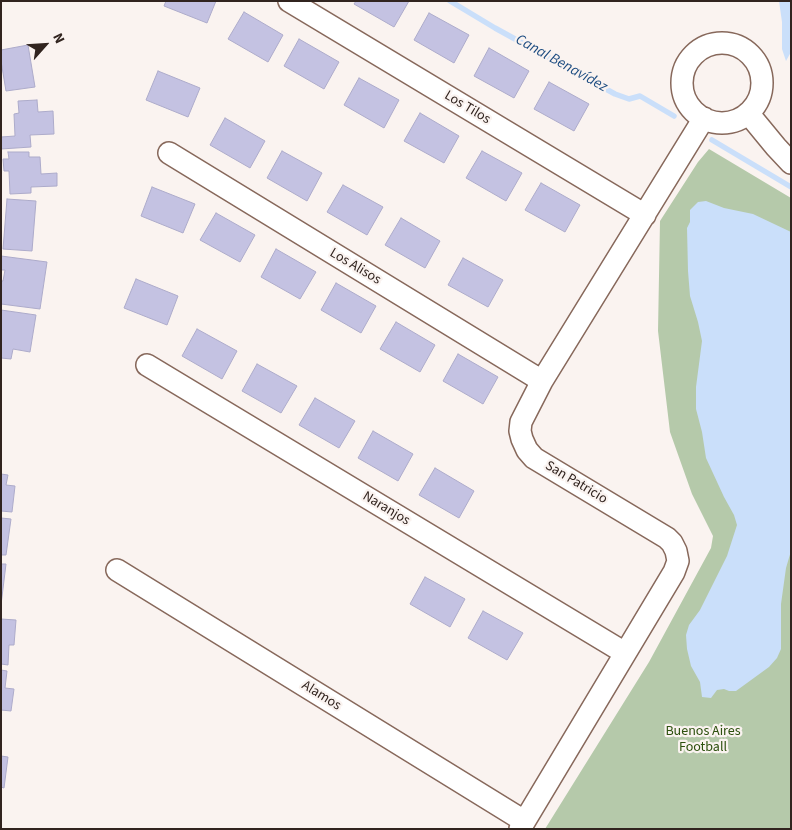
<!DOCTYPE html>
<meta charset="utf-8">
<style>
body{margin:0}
#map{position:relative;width:792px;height:830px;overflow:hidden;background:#faf3f0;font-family:"Source Sans 3",sans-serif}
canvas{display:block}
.frame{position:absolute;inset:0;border:2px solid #31241f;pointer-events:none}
.north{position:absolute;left:20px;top:20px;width:50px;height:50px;-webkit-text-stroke:4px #faf3f0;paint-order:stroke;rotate:64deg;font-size:14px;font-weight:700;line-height:20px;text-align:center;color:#31241f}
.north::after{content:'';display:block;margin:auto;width:18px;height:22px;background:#31241f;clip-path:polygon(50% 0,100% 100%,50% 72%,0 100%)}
</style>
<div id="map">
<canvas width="792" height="830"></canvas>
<div class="frame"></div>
<div class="north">N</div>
</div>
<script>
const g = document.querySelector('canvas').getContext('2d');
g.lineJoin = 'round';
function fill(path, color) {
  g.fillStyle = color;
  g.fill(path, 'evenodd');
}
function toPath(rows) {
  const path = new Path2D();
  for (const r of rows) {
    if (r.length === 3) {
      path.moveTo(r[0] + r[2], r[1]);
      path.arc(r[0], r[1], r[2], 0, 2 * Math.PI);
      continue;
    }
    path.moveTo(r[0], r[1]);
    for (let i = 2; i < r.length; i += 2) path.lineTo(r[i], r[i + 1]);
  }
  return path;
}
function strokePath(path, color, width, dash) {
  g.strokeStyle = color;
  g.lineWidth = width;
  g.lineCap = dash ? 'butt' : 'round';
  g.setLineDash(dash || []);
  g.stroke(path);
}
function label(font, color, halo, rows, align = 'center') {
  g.font = font + ' "Source Sans 3",sans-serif';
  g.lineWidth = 4.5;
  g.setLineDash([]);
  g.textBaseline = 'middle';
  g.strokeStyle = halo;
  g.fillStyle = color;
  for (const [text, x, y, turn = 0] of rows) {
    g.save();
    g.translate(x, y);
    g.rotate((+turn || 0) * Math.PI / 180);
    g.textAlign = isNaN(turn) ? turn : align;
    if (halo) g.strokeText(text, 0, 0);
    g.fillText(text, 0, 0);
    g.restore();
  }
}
const green = toPath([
 [709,149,791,198,791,829,545,829,649,662,711,548,713,536,692,494,670,432,658,331,660,221,698,162]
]);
const water = toPath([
 [779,1,791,1,791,52,786,61,782,49,782,22],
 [706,201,724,208,753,214,791,232,791,551,786,568,781,604,781,649,777,658,769,667,736,691,729,691,724,689,717,690,711,698,702,697,700,682,691,666,687,649,686,635,689,625,700,610,727,556,737,525,734,515,724,497,706,458,702,432,696,409,696,387,702,341,698,322,690,296,688,271,687,228,690,222,690,210,698,202]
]);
const stream = toPath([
 [450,1,495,28,615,94,629,99,640,96,674,116],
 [712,140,791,187]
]);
const building = toPath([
 [166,1,216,1,207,23,164,6,166,1],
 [356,1,409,1,394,27,354,4,356,1],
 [244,12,283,35,268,62,228,39,244,12],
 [429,13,469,35,454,63,414,40,429,13],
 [299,39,339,62,324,89,284,66,299,39],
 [28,45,35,87,6,91,1,61,1,50,28,45],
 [489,48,529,71,514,98,474,76,489,48],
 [158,71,200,88,188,117,146,100,158,71],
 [359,78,399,100,384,128,344,105,359,78],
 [549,82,589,104,574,131,534,109,549,82],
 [37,100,38,112,53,111,54,134,30,135,31,147,1,149,1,137,15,136,14,114,19,113,18,101,37,100],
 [420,113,459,136,444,163,404,141,420,113],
 [225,118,265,141,250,168,210,145,225,118],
 [282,151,322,173,307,201,267,178,282,151],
 [482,151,522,173,506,201,466,178,482,151],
 [8,152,29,152,29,157,40,157,41,174,57,173,57,186,31,187,31,193,10,194,9,171,4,171,3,159,9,159,8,152],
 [541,183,580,205,565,232,525,210,541,183],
 [343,185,383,207,367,235,327,212,343,185],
 [152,187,195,204,183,233,141,216,152,187],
 [7,199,36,201,32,251,3,249,7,199],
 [216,213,255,235,240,262,200,240,216,213],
 [401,218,440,241,425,268,385,245,401,218],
 [276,249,316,272,300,299,261,277,276,249],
 [1,256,47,262,40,309,1,304,1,281,3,281,5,270,1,270,1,256],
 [463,258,503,280,488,307,448,285,463,258],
 [136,279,178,296,167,325,124,308,136,279],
 [336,283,376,306,361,333,321,310,336,283],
 [1,310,36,315,30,352,13,349,11,359,1,358,1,310],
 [396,322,435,345,420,372,380,349,396,322],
 [197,329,237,351,222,379,182,356,197,329],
 [458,354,498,377,483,404,443,381,458,354],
 [257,364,297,386,281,413,242,391,257,364],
 [315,398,355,421,339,448,299,425,315,398],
 [373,431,413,454,398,481,358,458,373,431],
 [435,468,474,491,459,518,419,495,435,468],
 [1,474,8,475,6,485,15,486,12,512,1,511,1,474],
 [1,518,11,519,6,555,1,555,1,518],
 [1,564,6,564,1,605,1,564],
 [425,577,465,599,450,627,410,604,425,577],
 [483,611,523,633,507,660,468,638,483,611],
 [1,619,16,620,14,645,9,645,8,665,1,664,1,619],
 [1,670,7,671,5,688,14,689,11,711,1,710,1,670],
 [1,756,8,757,4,788,1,787,1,756]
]);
const minor = toPath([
 [289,1,645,215],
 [722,83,40],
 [748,113,776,147,791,163],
 [169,153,542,381],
 [147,365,625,653],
 [117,570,524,821],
 [520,829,674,572,678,561,676,551,672,543,667,538,534,458,527,450,522,439,520,431,521,422,542,381,704,118]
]);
const streetNames = [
 ["Los Tilos",467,108,31],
 ["Los Alisos",355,267,31],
 ["San Patricio",576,483,31],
 ["Naranjos",386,509,31],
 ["Alamos",321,696,32]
];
const parkNames = [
 ["Buenos Aires",703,732],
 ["Football",703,748]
];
const waterNames = [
 ["Canal Benavídez",561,64,29]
];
fill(green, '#b5c9aa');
fill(water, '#cadffa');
strokePath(stream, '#cadffa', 5.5);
fill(building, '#c4c2e2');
strokePath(building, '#adabca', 1);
strokePath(minor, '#87685b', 24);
strokePath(minor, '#fff', 21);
label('14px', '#31241f', '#faf3f0', streetNames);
label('14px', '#2d510e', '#faf3f0', parkNames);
label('italic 15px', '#1d4c81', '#faf3f0', waterNames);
</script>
